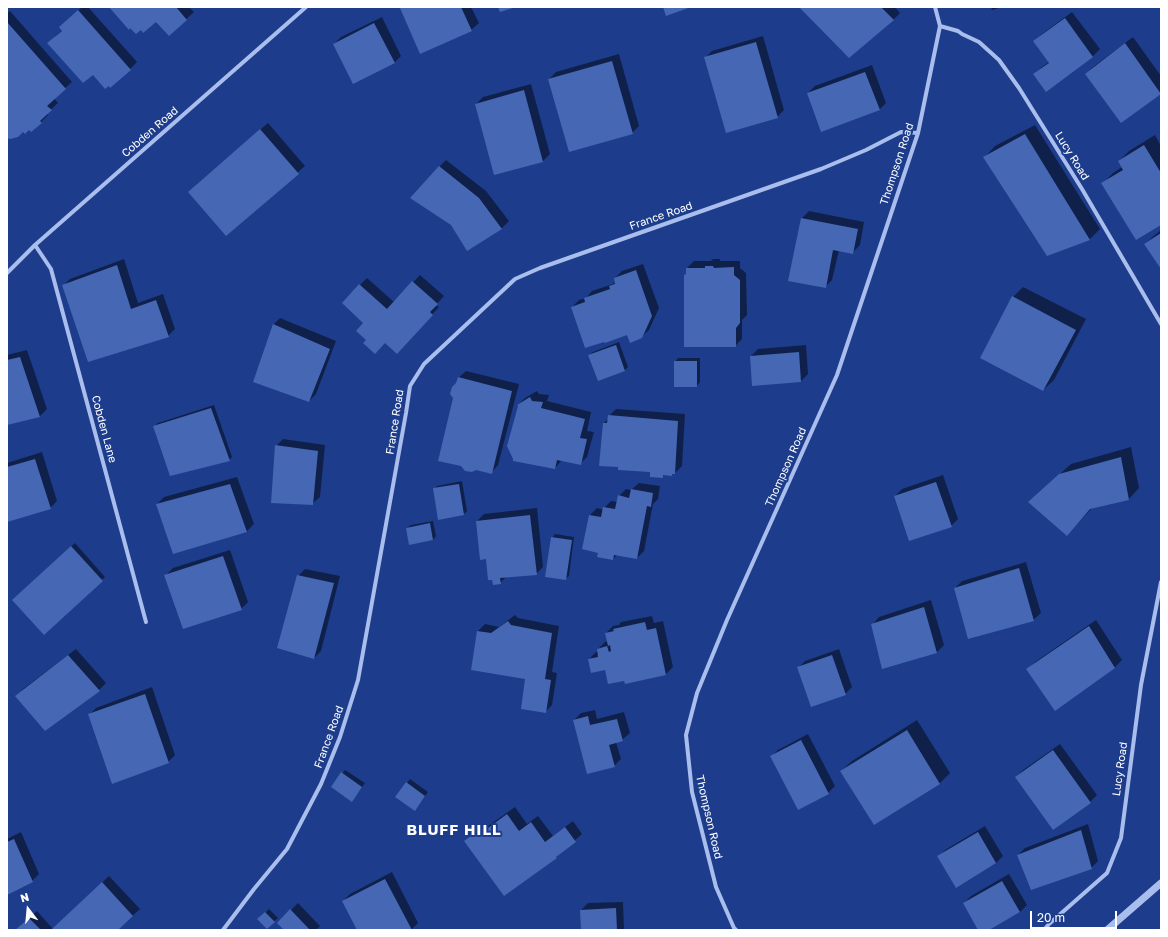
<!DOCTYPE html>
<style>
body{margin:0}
#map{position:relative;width:1168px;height:937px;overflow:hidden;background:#1d3d8c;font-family:"Golos Text",sans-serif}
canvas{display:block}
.frame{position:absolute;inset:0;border:8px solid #fff;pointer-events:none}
.north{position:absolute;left:8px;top:889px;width:40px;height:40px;-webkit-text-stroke:3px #1d3d8c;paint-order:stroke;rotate:344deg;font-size:11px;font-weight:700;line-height:16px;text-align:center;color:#fff}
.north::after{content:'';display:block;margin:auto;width:14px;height:18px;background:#fff;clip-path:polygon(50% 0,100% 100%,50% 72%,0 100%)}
.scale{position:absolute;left:1030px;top:911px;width:87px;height:18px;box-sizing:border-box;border:2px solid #fff;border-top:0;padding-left:5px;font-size:12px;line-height:14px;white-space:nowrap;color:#fff;-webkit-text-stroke:3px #1d3d8c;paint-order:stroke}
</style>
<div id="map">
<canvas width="1168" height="937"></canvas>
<div class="frame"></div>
<div class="north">N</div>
<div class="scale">20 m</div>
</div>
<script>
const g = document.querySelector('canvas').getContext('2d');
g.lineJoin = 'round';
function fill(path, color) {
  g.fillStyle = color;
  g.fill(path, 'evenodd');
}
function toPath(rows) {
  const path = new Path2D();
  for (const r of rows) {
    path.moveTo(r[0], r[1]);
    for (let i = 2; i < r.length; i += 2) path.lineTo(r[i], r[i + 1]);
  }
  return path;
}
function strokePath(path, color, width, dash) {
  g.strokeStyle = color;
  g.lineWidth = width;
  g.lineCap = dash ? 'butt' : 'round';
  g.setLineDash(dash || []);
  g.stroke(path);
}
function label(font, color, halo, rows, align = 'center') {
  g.font = font + ' "Golos Text",sans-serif';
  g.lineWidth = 4;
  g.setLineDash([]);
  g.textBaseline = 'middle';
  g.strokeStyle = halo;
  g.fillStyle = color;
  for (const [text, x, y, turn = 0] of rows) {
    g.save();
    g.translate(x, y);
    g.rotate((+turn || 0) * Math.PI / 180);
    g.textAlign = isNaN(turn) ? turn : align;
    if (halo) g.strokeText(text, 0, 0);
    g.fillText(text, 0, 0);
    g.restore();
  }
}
const shadow = toPath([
 [82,7,88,7,137,62,130,69,55,36,63,30,67,20],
 [110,7,189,7,194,12,169,35,156,20],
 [403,7,471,7,479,23,471,30],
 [801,7,895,7,900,13,893,20],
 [991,7,1002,7,992,10],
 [10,11,72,82,54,98,58,103,47,113,48,115,41,122,29,129,7,137,7,13],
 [1072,12,1100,49,1093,56,1046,90,1035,74,1042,67,1049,62,1035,41,1042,34],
 [382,17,401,56,394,63,334,44,341,37],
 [763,36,784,110,777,117,705,58,712,51],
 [1133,37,1161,76,1161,92,1122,121,1086,74,1093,67],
 [619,54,639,126,632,133,549,79,556,72],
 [872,65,886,103,879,110,808,93,815,86],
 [531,84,550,154,543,161,495,174,476,104,483,97],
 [268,123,305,166,226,234,196,185],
 [1035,125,1100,229,1090,239,1048,255,985,157,995,146],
 [1155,135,1161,146,1161,224,1103,183,1113,173,1122,167,1119,161,1129,151],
 [446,160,486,191,509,221,502,228,467,250,439,167],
 [809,211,864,222,860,245,853,252,839,250,832,280,825,287,789,280,802,218],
 [1161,230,1161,267,1145,244,1156,234],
 [124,259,138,303,163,294,175,329,168,336,63,286,70,279],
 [713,259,720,259,720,261,740,261,740,268,746,273,747,315,742,320,742,339,735,346,685,275,687,273,687,268,694,261,711,261],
 [643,264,659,308,649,330,641,337,628,334,572,307,579,300,586,298,592,291,613,284,616,281,615,278,622,271],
 [420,275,444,296,436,305,439,307,404,345,386,342,367,340,360,285,367,278,394,302],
 [1023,287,1086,319,1054,380,1043,390,1013,297],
 [280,318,336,341,316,394,309,401,273,325],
 [619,342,628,367,625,370,598,380,589,355,593,352],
 [806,345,808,374,801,381,753,385,751,356,758,349],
 [27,350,47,409,40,416,7,424,7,355],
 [678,358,700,358,700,382,697,386,675,362],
 [466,371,519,384,498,465,491,473,476,469,457,383,458,378],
 [537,391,539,394,549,395,547,401,591,412,587,431,594,432,587,457,580,464,562,460,555,468,518,405,525,398],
 [214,405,232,457,229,460,154,426,158,423],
 [616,409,685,414,682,466,675,473,665,474,662,477,651,471,604,423,609,418,609,416],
 [283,439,325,445,320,497,312,504,276,446],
 [1131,447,1139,488,1129,499,1092,508,1067,535,1029,502,1071,464],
 [42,452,57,501,50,508,7,521,7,463],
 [943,475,958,519,951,526,895,496,902,489],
 [237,477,254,524,247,531,173,552,157,504,164,497],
 [462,481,467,511,464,514,434,489,437,486],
 [639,483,660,486,658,499,653,504,644,551,637,558,618,554,613,559,599,552,590,515,597,508,604,510,604,508,611,501,618,502,619,496,626,489,631,490],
 [537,508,543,567,536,574,507,576,500,583,477,521,484,514],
 [433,521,436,536,433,540,407,528,411,525],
 [555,534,574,537,569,576,565,579,552,538],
 [75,543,105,577,44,633,16,597],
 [230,550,248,602,241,609,166,575,173,568],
 [1026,562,1041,613,1033,620,955,588,962,581],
 [305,569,340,576,321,651,314,658,298,576],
 [931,600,944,645,937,652,883,667,872,625,879,617],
 [515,615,518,618,559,626,552,672,557,673,552,705,545,712,526,678,478,631,485,624,499,627],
 [652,616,654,623,663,621,673,667,666,674,625,679,589,659,596,652,598,652,598,649,605,642,608,641,606,633,613,626,619,625,621,622],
 [1096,620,1122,660,1115,667,1055,709,1028,669,1035,662],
 [76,649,106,683,99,690,17,696,23,689],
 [839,649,852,687,845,694,798,668,805,661],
 [152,687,175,755,168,762,89,715,96,708],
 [595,710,597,719,624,712,630,733,622,740,616,742,621,759,614,766,574,720,581,713],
 [917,720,950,773,940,783,874,824,841,771,852,761],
 [808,734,835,786,828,793,771,757,778,750],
 [1060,744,1097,795,1090,802,1016,777,1023,770],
 [345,770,365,783,355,797,332,787],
 [410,779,428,792,418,806,397,796],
 [515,807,527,824,538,816,553,836,573,821,582,834,556,857,504,895,465,841,472,834,486,824,488,826],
 [1088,824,1098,861,1091,868,1018,855,1025,848],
 [985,826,1003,856,996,863,938,857,945,850],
 [21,832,39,874,32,881,7,894,7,839],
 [392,872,418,923,411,930,358,930,343,901,350,894],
 [1009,874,1027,905,1020,912,987,930,979,930,964,903,971,896],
 [109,876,140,909,117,930,15,930,37,911,53,929],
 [623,902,624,930,582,930,581,910,588,903],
 [298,903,320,926,316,930,283,930,284,929,278,923],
 [269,909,278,918,267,927,259,919]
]);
const building = toPath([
 [109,7,176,7,187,20,169,36,156,22,143,33,141,30,136,34,130,28,129,30],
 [402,7,461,7,472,31,420,54,400,8],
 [498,7,516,7,500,12],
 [663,7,691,7,666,16],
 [799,7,881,7,894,20,849,58],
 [78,10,131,70,110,88,109,86,105,89,93,75,83,83,47,43,62,31,59,27],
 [1065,18,1093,57,1046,92,1033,74,1049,63,1033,41],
 [7,22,66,89,47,106,52,110,40,121,42,123,31,132,29,130,25,134,23,132,18,137,10,139,7,138],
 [374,23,395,63,353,84,333,44],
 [756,42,778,118,726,133,704,57],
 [1125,43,1161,94,1121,123,1085,74],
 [612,61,633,134,569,152,548,79],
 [865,72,880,110,821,132,807,93],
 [524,90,543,162,494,175,475,104],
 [260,129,299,174,226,236,188,192],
 [1025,134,1090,240,1047,256,983,157],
 [1144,145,1161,173,1161,225,1136,240,1101,183,1123,170,1118,161],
 [439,166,479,198,502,229,467,251,451,225,410,198],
 [801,218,858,229,853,254,833,250,826,288,788,281],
 [1161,233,1161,269,1144,244],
 [117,265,131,309,156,300,169,337,88,362,62,285],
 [705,266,713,266,714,268,734,267,734,275,740,280,740,323,736,328,736,347,684,347,684,275,686,274,686,268,705,268],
 [636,270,652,316,642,338,630,343,627,335,605,343,604,342,585,348,571,307,585,302,584,298,610,289,609,286,615,284,614,278],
 [412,281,438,304,430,312,433,315,397,354,385,343,375,354,363,343,366,340,356,331,363,323,342,303,359,284,387,309],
 [1012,296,1076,330,1043,391,980,358],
 [273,324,330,349,309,402,253,382],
 [616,345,625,371,598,381,588,355],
 [799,352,801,382,752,386,750,356],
 [20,357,40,417,7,425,7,360],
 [674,361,697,361,697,387,674,387],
 [458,377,512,391,492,474,476,470,472,472,465,471,461,466,438,461,453,398,450,394,452,387,456,383],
 [530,397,532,401,543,402,541,408,585,419,580,438,587,439,581,465,557,460,555,469,513,461,513,459,507,446,518,406,517,405],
 [211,408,230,461,170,476,153,426],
 [608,415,678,421,675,474,672,474,672,476,663,475,663,478,650,477,650,472,618,470,618,467,599,466,603,423,607,423],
 [275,445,318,451,313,505,271,503],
 [1121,457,1129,500,1090,509,1067,536,1028,502,1059,474],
 [35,459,51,509,7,522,7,467],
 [936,482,952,527,909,541,894,496],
 [230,484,247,532,173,554,156,504],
 [459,484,464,515,438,520,433,488],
 [631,489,653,493,651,507,647,506,637,559,614,555,613,560,597,557,598,553,582,549,589,515,601,517,603,507,615,509,618,495,629,498],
 [530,515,537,575,500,578,501,584,493,585,492,580,488,580,486,559,480,560,476,521],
 [430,523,433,540,409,545,406,528],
 [551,537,572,540,566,580,545,577],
 [71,546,103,581,44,635,12,600],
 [223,556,242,610,183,629,164,575],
 [1019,568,1034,621,968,639,954,588],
 [297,575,334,583,314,659,277,648],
 [924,607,937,653,882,669,871,624],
 [508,621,511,625,552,633,545,679,551,680,546,713,521,709,525,679,471,670,477,631,491,633],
 [645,622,647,630,656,628,666,675,625,684,624,681,608,684,605,670,591,673,588,659,598,657,597,649,607,646,609,652,611,651,610,645,608,646,605,633,614,631,613,629],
 [1089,626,1115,668,1055,711,1026,669],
 [68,655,100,691,45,731,15,696],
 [832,655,846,695,811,707,797,667],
 [145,694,169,763,112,784,88,714],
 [588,716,590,725,617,719,623,741,609,745,615,767,587,774,573,720],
 [907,730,940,784,874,825,840,771],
 [801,740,829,794,798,810,770,756],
 [1053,750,1091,803,1053,830,1015,777],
 [341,772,362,787,352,802,331,787],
 [406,782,425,796,415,811,395,797],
 [507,814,519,831,531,822,545,842,565,827,576,842,556,857,557,858,504,896,464,841,479,830,481,833],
 [1081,830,1092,869,1031,890,1017,855],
 [978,832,996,863,956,888,937,856],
 [14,839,33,882,7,895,7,842],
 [385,879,412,930,357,930,342,901],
 [1002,881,1020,912,989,930,978,930,963,903],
 [102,882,133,916,118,930,54,930,52,929],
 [616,908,617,930,581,930,580,910],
 [290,909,310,930,284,930,277,923],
 [265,912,275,922,267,929,257,919],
 [29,918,41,930,15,930]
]);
const minor = toPath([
 [940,26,958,31,962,34,979,42,999,60,1019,88,1082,189,1161,324],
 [35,245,51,269,146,622],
 [7,273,35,245,306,7],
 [223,930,254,889,287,849,321,784,340,737,358,680,406,413,410,386,424,364,515,279,540,268,821,169,866,150,901,132,918,133],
 [736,930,734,928,716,887,692,792,686,735,697,693,727,620,837,375,918,133,940,26,935,7],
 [1044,930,1049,924,1107,873,1121,838,1141,685,1161,582]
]);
const tertiary = toPath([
 [1107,930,1161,883]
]);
const streetNames = [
 ["Cobden Road",150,132,-41],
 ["Lucy Road",1072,156,58],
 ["Thompson Road",897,164,-72],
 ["France Road",661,216,-19],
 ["France Road",395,422,-81],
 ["Cobden Lane",104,429,75],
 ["Thompson Road",786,467,-66],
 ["France Road",329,737,-70],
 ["Lucy Road",1120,769,-82],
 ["Thompson Road",709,817,77]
];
const districtNames = [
 ["BLUFF HILL",454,830]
];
fill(shadow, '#0007');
fill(building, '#4567b4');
strokePath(minor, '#aabeed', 4);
strokePath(tertiary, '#aabeed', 7);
label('11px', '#fff', '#1d3d8c', streetNames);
g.letterSpacing = '1px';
label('bold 15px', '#fff', '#1d3d8c', districtNames);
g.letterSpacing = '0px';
</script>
